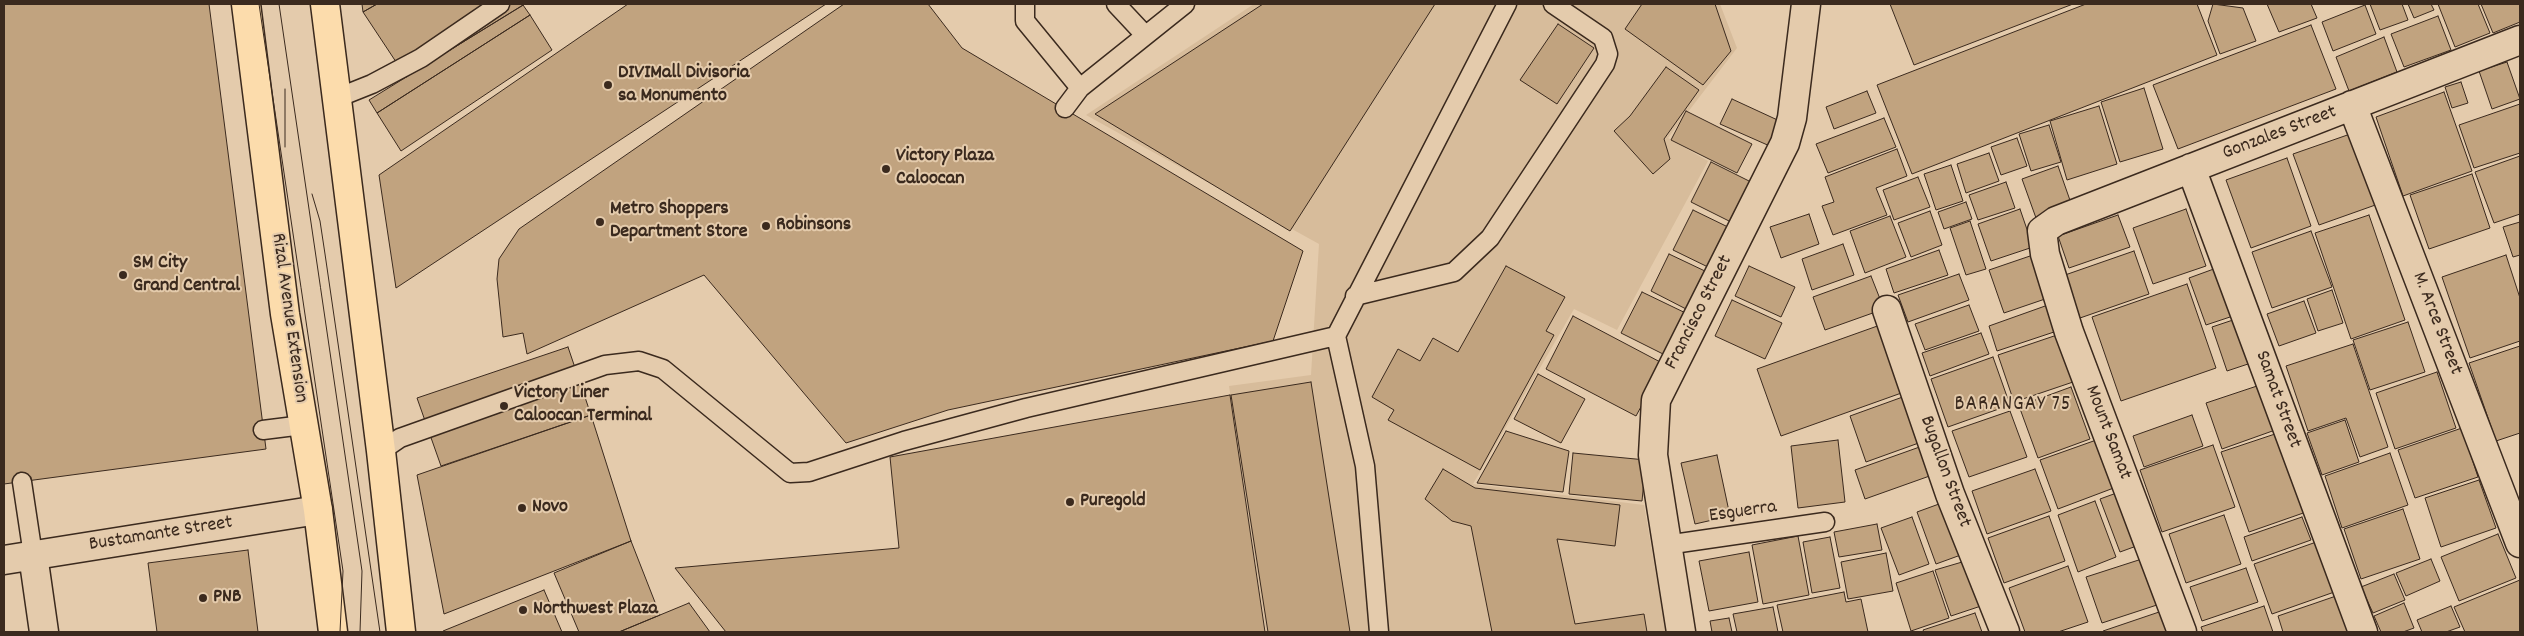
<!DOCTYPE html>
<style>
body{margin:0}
#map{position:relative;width:2524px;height:636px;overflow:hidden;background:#e4cbac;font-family:Dekko,sans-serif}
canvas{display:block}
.frame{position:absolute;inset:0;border:5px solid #3b2a1e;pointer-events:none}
</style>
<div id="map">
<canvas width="2524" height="636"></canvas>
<div class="frame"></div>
</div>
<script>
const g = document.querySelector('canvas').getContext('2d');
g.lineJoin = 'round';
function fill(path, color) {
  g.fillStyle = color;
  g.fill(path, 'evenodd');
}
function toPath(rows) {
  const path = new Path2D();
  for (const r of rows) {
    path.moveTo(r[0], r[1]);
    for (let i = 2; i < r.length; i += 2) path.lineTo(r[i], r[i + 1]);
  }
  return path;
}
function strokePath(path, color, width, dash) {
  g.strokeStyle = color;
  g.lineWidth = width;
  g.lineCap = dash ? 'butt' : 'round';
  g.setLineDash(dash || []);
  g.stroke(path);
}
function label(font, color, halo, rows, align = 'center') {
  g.font = font + ' Dekko,sans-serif';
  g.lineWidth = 4;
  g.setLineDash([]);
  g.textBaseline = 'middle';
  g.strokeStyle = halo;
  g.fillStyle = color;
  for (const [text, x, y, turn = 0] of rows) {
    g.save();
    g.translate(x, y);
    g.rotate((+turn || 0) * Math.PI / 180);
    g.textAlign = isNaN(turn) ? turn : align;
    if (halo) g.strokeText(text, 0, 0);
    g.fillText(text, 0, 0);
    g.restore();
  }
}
const built = toPath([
 [1254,4,1720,4,1737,48,1668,138,1708,161,1617,330,1574,309,1473,484,1644,505,1666,632,1266,632,1229,386,1311,375,1319,244,1086,115]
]);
const building = toPath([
 [4,4,209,4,266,449,4,484,4,4],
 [362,4,377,4,363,12,362,4],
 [377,4,525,4,406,77,363,12,377,4],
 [628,4,826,4,396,288,379,175,628,4],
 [844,4,928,4,962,48,1303,251,1273,341,948,410,846,443,704,275,527,354,523,333,503,337,497,279,499,259,519,229,844,4],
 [1263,4,1435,4,1290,231,1095,114,1263,4],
 [1642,4,1715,4,1731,51,1703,85,1625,29,1642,4],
 [1890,4,2073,4,1914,65,1890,4],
 [2086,4,2197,4,2217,55,1912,174,1877,85,2086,4],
 [2213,4,2243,8,2256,41,2220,54,2208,21,2213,4],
 [2267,4,2311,4,2317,18,2279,32,2267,4],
 [2370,4,2402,4,2408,20,2380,30,2370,4],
 [2408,4,2431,4,2434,10,2414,18,2408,4],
 [2438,4,2478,4,2490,33,2455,47,2438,4],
 [2481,4,2520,4,2520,22,2493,33,2481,4],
 [523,5,530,15,377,113,369,100,523,5],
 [2365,5,2376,34,2333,51,2322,22,2365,5],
 [530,15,552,50,401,151,377,113,530,15],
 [2438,16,2451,50,2404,67,2391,34,2438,16],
 [1558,24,1594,48,1557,104,1520,80,1558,24],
 [2311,25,2336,89,2178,149,2153,85,2311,25],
 [2384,37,2397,72,2349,91,2336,57,2384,37],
 [2507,62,2520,99,2492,109,2479,71,2507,62],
 [1666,67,1699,90,1664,139,1670,159,1653,174,1614,131,1630,116,1666,67],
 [2461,82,2468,103,2452,108,2445,87,2461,82],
 [2144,88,2163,149,2120,162,2101,102,2144,88],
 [1867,91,1876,113,1834,129,1826,107,1867,91],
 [2444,92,2472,171,2403,196,2376,117,2444,92],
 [1732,99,1784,123,1772,147,1720,124,1732,99],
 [2520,104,2520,153,2474,168,2459,125,2520,104],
 [2099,106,2117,164,2067,180,2050,121,2099,106],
 [1686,111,1752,144,1737,173,1671,140,1686,111],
 [1884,118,1896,147,1828,173,1816,144,1884,118],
 [2049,125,2061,162,2031,171,2019,134,2049,125],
 [2356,132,2381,203,2319,225,2293,154,2356,132],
 [2017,138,2027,166,2001,175,1991,147,2017,138],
 [1897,149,1907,176,1876,188,1887,215,1833,235,1822,206,1834,202,1825,177,1897,149],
 [1989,153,1999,181,1966,193,1957,164,1989,153],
 [2520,156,2520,214,2494,223,2475,172,2520,156],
 [2287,158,2311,226,2251,248,2226,180,2287,158],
 [1711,162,1753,183,1733,223,1691,202,1711,162],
 [1951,165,1963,201,1936,210,1924,174,1951,165],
 [2058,166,2072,206,2036,218,2022,179,2058,166],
 [2472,174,2490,228,2429,249,2410,195,2472,174],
 [1918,177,1930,207,1894,220,1883,190,1918,177],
 [2006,182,2015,208,1978,220,1969,195,2006,182],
 [1966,202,1972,219,1944,229,1938,212,1966,202],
 [2020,209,2033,247,1991,261,1978,224,2020,209],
 [2186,209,2206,266,2153,284,2133,228,2186,209],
 [1693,210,1730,228,1710,268,1673,250,1693,210],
 [1930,211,1942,245,1911,257,1898,223,1930,211],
 [1809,214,1819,244,1781,258,1770,227,1809,214],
 [2118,215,2130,247,2069,268,2058,236,2118,215],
 [2369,215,2405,320,2351,339,2315,233,2369,215],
 [1890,216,1906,257,1865,273,1850,231,1890,216],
 [1970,221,1986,269,1966,275,1950,228,1970,221],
 [2520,222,2520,255,2513,257,2503,227,2520,222],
 [2311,231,2332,287,2272,308,2252,252,2311,231],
 [1843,244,1854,275,1812,290,1802,259,1843,244],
 [1939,250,1948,275,1894,293,1886,269,1939,250],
 [2134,251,2149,294,2080,318,2065,275,2134,251],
 [1669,254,1707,272,1688,310,1651,291,1669,254],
 [2033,255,2048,298,2004,313,1989,270,2033,255],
 [2506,255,2520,298,2520,341,2470,358,2442,277,2506,255],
 [1506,266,1565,297,1546,331,1554,335,1480,470,1388,420,1394,410,1372,397,1398,349,1420,361,1433,338,1458,352,1506,266],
 [1749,266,1795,287,1781,317,1735,296,1749,266],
 [2222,266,2239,314,2206,325,2189,278,2222,266],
 [1959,274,1969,300,1908,322,1898,295,1959,274],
 [1871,276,1884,309,1825,330,1813,297,1871,276],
 [2187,284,2216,368,2121,401,2092,317,2187,284],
 [2332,290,2343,323,2318,331,2307,299,2332,290],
 [1642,292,1696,318,1675,360,1621,333,1642,292],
 [1732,300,1782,323,1765,359,1715,336,1732,300],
 [2304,301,2316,333,2279,346,2267,314,2304,301],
 [1969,305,1979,331,1925,350,1915,324,1969,305],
 [2048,305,2057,331,1997,351,1989,326,2048,305],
 [1573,316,1664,364,1636,416,1546,369,1573,316],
 [2242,317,2257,361,2227,371,2212,327,2242,317],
 [2408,322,2425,372,2370,390,2353,340,2408,322],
 [1883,324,1907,391,1781,436,1757,369,1883,324],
 [1981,333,1989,354,1930,376,1922,353,1981,333],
 [2060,334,2076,381,2014,402,1998,355,2060,334],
 [2353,344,2388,447,2360,457,2346,418,2308,431,2286,366,2353,344],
 [2520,346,2520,433,2496,441,2469,363,2520,346],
 [568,347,591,415,441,466,417,398,568,347],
 [1993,357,2010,405,1948,427,1931,379,1993,357],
 [2437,372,2456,428,2395,449,2376,393,2437,372],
 [1538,374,1585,399,1561,443,1514,419,1538,374],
 [1311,382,1350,632,1268,632,1231,395,1311,382],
 [2263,384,2278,429,2222,449,2206,403,2263,384],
 [2071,387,2090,439,2038,458,2019,406,2071,387],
 [1911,394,1927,440,1866,462,1850,416,1911,394],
 [1230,395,1265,632,726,632,675,568,899,548,890,457,1230,395],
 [2010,411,2027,457,1969,477,1952,431,2010,411],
 [591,415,631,541,444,614,417,475,591,415],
 [2192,415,2203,446,2144,467,2133,436,2192,415],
 [2345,420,2359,462,2322,475,2307,433,2345,420],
 [2462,428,2478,477,2415,498,2398,450,2462,428],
 [1506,431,1569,451,1563,492,1477,483,1506,431],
 [2281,432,2309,511,2249,532,2221,452,2281,432],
 [2102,438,2119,486,2058,509,2040,460,2102,438],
 [1838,440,1845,502,1798,508,1791,446,1838,440],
 [1928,444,1938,473,1865,499,1855,470,1928,444],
 [2213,445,2235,507,2162,532,2140,470,2213,445],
 [1573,453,1646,460,1642,501,1569,494,1573,453],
 [2390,453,2408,505,2342,528,2325,476,2390,453],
 [1717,455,1730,516,1695,524,1681,463,1717,455],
 [1443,469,1475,488,1620,505,1615,546,1557,539,1575,624,1644,614,1647,632,1492,632,1471,526,1452,521,1425,499,1443,469],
 [2035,469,2051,511,1987,534,1972,491,2035,469],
 [2479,480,2496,528,2441,547,2425,498,2479,480],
 [2122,491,2142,544,2120,552,2100,499,2122,491],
 [1950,500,1969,552,1936,564,1917,512,1950,500],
 [2095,501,2116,557,2078,572,2058,515,2095,501],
 [2403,509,2420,559,2361,579,2344,529,2403,509],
 [2224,515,2241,564,2186,583,2169,534,2224,515],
 [2049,516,2065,561,2004,583,1988,538,2049,516],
 [1912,517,1929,564,1899,575,1881,528,1912,517],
 [2302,517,2311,540,2252,561,2244,537,2302,517],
 [1877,524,1882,550,1839,557,1834,532,1877,524],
 [2498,534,2516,578,2459,601,2441,557,2498,534],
 [1798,536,1809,595,1763,604,1752,545,1798,536],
 [1830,537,1840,588,1812,593,1803,542,1830,537],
 [2322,540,2340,590,2272,614,2254,564,2322,540],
 [631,541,660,615,619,632,579,632,554,573,631,541],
 [248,550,258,632,157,632,148,563,248,550],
 [1749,552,1758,602,1709,611,1699,561,1749,552],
 [1886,553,1893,591,1848,599,1841,562,1886,553],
 [2148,557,2163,603,2102,623,2086,577,2148,557],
 [2431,559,2440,581,2406,596,2396,573,2431,559],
 [1969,560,1984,605,1951,616,1935,570,1969,560],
 [2068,566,2088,622,2058,632,2025,632,2009,588,2068,566],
 [2246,568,2258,602,2202,621,2190,587,2246,568],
 [1933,571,1949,618,1911,631,1896,583,1933,571],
 [2394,574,2405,600,2373,613,2361,587,2394,574],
 [2520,580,2520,632,2465,632,2454,607,2520,580],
 [544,590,562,632,443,632,443,631,544,590],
 [1844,592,1846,602,1861,599,1868,632,1783,632,1777,605,1844,592],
 [2339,595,2352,632,2283,632,2278,616,2339,595],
 [689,603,710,632,619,632,660,615,689,603],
 [2404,603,2414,628,2403,632,2381,632,2374,616,2404,603],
 [2264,606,2273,632,2203,632,2201,627,2264,606],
 [2451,606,2460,627,2446,632,2422,632,2417,620,2451,606],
 [1773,607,1778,632,1737,632,1733,614,1773,607],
 [2168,609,2175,632,2103,632,2103,631,2168,609],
 [1975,613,1982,632,1924,632,1923,630,1975,613],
 [1729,618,1732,632,1712,632,1710,621,1729,618]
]);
const service = toPath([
 [1025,4,1025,21,1080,88],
 [1116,4,1145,35],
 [337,98,372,84,421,58,500,4],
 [1065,108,1080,88,1185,4],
 [1355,296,1454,272,1490,238,1605,64,1608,54,1603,38,1553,4],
 [263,430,303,425],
 [381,451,400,438,605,365,639,361,663,369,790,473,809,472,904,441,1026,408,1336,336],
 [22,482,33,555],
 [1666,545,1825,522],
 [1379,632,1365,466,1336,336,1507,4]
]);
const minor = toPath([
 [2352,105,2520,543],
 [2191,168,2363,632],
 [1887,310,1950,494,2005,632],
 [33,555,44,632],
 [4,560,318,510],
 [1681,632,1653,455,1656,400,1785,143,1792,118,1806,4],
 [2182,632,2069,332,2045,254,2042,231,2056,221,2520,40]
]);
const primary = toPath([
 [246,4,285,314,318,510,333,632],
 [325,4,381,451,401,632]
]);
const tram = toPath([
 [259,4,343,571,340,632],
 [279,4,362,571,360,632],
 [285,147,285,89],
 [312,194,320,221,325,254,380,632]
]);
const markers = [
 [608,85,5,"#3b2a1e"],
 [886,169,5,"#3b2a1e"],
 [600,222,5,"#3b2a1e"],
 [766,226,5,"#3b2a1e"],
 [123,275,5,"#3b2a1e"],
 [504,406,5,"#3b2a1e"],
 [1070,502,5,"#3b2a1e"],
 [522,508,5,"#3b2a1e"],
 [203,598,5,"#3b2a1e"],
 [523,610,5,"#3b2a1e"]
];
const poiNames = [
 ["DIVIMall Divisoria",618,74],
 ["sa Monumento",618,97],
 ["Victory Plaza",896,157],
 ["Caloocan",896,180],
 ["Metro Shoppers",610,210],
 ["Department Store",610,233],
 ["Robinsons",776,226],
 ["SM City",133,264],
 ["Grand Central",133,287],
 ["Victory Liner",514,394],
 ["Caloocan Terminal",514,417],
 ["Puregold",1080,502],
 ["Novo",532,508],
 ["PNB",213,598],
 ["Northwest Plaza",533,610]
];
const streetNames = [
 ["Gonzales Street",2280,134,-21],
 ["Francisco Street",1700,313,-63],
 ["Rizal Avenue Extension",288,318,82],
 ["M. Arce Street",2436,324,69],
 ["Samat Street",2277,400,70],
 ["Mount Samat",2107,433,69],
 ["Bugallon Street",1944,472,70],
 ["Esguerra",1743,513,-8],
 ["Bustamante Street",161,535,-9]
];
const neighbourhoodNames = [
 ["BARANGAY 75",2013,406]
];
fill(built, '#d7bc9b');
fill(building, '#c1a37f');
strokePath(building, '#3b2a1e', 1);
strokePath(service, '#3b2a1e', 21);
strokePath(minor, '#3b2a1e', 31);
strokePath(primary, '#3b2a1e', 31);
strokePath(service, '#e4cbac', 18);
strokePath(minor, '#e4cbac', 28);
strokePath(primary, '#fcdcac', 28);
strokePath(tram, '#3b2a1e', 1);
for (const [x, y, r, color] of markers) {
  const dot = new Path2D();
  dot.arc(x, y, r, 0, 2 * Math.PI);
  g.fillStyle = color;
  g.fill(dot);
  strokePath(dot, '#e4cbac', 2);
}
label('bold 20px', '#3b2a1e', '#e4cbac', poiNames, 'left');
label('20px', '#3b2a1e', '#e4cbac', streetNames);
g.letterSpacing = '1px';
label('21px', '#3b2a1e', '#e4cbac', neighbourhoodNames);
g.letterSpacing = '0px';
</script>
